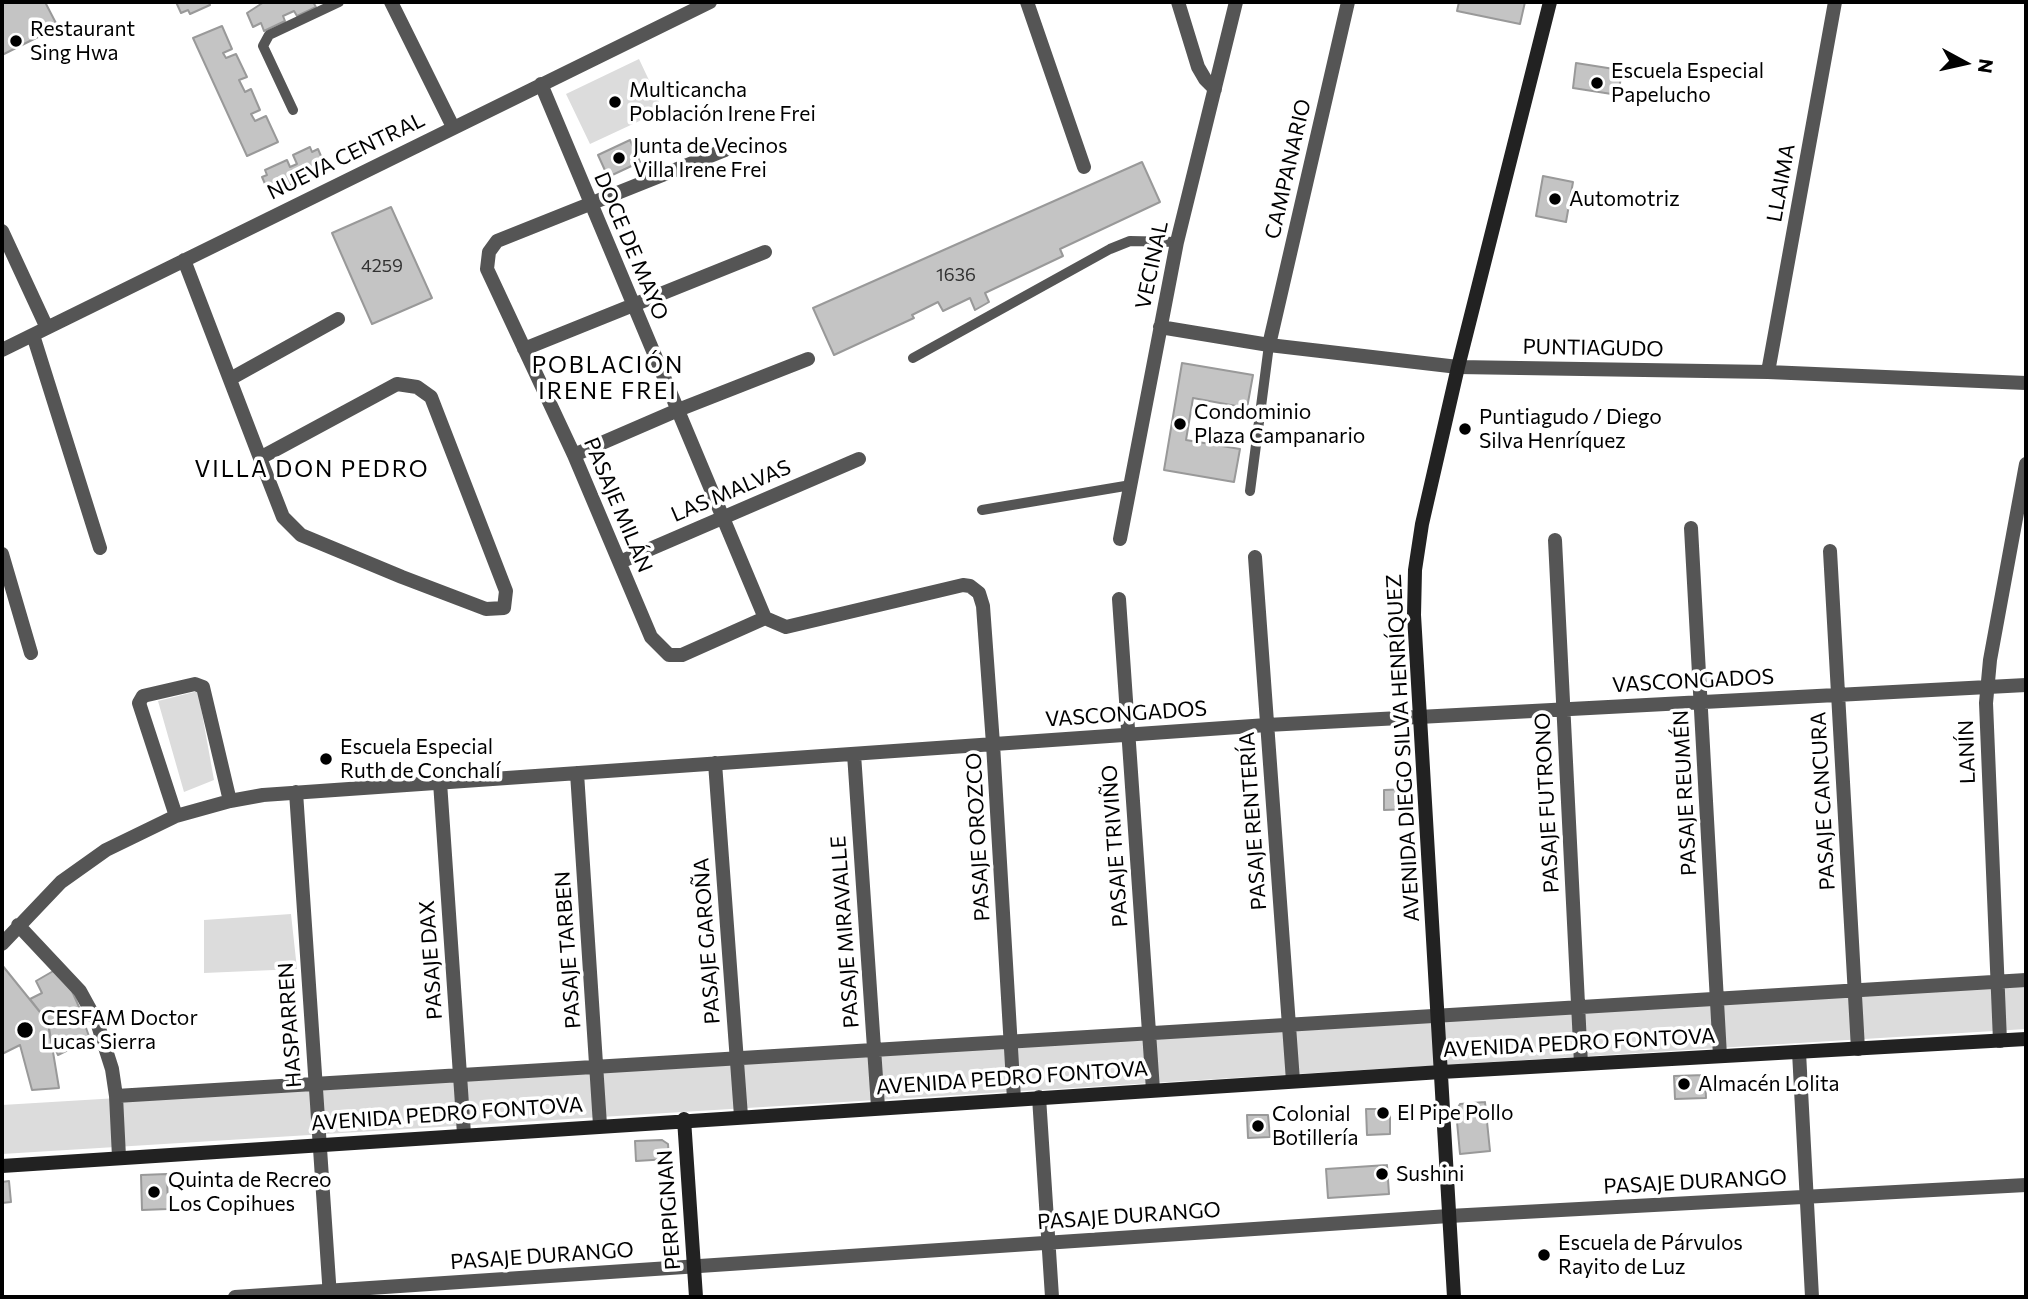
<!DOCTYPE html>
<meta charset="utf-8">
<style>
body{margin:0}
#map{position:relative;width:2028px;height:1299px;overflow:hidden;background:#fff;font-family:Commissioner,sans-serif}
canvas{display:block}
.frame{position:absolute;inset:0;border:4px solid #000;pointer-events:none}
.north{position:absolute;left:1930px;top:28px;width:70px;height:70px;-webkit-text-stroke:5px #fff;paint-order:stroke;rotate:98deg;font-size:19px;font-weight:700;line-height:28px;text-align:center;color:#000}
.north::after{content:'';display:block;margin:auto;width:24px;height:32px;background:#000;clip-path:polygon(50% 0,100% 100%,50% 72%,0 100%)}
</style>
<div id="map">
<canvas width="2028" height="1299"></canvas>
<div class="frame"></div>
<div class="north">N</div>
</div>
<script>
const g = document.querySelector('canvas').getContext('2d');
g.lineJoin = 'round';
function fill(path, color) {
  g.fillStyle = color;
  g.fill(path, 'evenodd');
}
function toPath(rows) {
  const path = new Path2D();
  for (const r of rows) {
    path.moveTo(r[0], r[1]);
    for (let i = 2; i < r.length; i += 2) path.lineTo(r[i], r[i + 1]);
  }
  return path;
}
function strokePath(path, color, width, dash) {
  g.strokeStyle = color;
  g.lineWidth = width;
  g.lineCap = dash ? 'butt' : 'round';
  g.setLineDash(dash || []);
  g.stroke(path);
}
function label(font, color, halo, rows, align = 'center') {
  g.font = font + ' Commissioner,sans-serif';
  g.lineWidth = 7;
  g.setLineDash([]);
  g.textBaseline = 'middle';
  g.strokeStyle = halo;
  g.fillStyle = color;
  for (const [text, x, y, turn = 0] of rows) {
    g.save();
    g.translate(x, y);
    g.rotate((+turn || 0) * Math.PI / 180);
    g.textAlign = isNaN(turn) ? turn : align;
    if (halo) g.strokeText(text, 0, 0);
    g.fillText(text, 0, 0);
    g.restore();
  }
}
const green = toPath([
 [639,59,663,110,590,144,566,94],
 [198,691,214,780,184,792,158,701],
 [291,914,297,969,204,973,204,920],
 [2026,983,2026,1029,2,1154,2,1105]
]);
const building = toPath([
 [2,2,45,2,58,27,2,55,2,2],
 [176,2,209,2,210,5,190,14,188,10,181,13,176,2],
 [264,2,313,2,316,7,297,16,294,11,283,16,285,21,264,31,261,23,253,27,247,13,264,2],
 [1459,2,1525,2,1520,24,1457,11,1459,2],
 [222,26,232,49,223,53,226,58,236,54,247,77,239,80,245,92,251,89,260,110,251,114,255,121,266,116,278,142,247,156,193,38,222,26],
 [1576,63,1614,69,1613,76,1621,77,1618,95,1573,88,1576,63],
 [630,140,640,162,608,177,598,155,630,140],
 [310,147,312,152,318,149,326,168,322,170,323,172,304,180,303,177,296,180,297,182,269,193,262,177,267,175,265,170,287,160,290,167,297,164,293,155,310,147],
 [1142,162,1160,202,1060,249,1063,256,985,293,989,302,975,310,970,298,943,311,938,302,912,315,914,318,834,355,813,308,1142,162],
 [1543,176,1573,182,1566,222,1536,216,1543,176],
 [391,207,432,298,372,324,332,233,391,207],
 [1182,363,1253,375,1247,408,1193,398,1186,440,1240,449,1234,482,1164,470,1182,363],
 [1409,789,1410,809,1384,810,1384,790,1409,789],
 [2,965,48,1022,59,1088,32,1090,20,1045,2,1054,2,965],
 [55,970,72,991,79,1007,73,1012,74,1017,81,1014,90,1039,58,1055,50,1037,48,1022,30,999,42,993,36,981,55,970],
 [1705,1075,1706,1098,1675,1099,1674,1076,1705,1075],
 [1485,1102,1490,1151,1460,1154,1456,1111,1460,1104,1485,1102],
 [1366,1109,1383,1109,1390,1116,1390,1134,1367,1135,1366,1109],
 [1247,1115,1268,1115,1270,1137,1248,1138,1247,1115],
 [662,1140,668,1144,669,1159,636,1161,635,1141,662,1140],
 [1387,1165,1389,1194,1328,1198,1326,1169,1387,1165],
 [167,1174,168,1209,142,1210,141,1175,167,1174],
 [9,1181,11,1202,2,1203,2,1182,9,1181]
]);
const lane = toPath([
 [293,110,263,46,269,35,339,2],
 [913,358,1110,249,1130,241,1177,242],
 [1250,491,1269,345],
 [982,510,1131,485]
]);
const street = toPath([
 [391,2,453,127],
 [1027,2,1084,167],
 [1178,2,1198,67,1205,79,1215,89],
 [541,84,765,618],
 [725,150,497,241,489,252,487,269,574,455,651,637,669,655,682,655,765,618,786,627,963,585,970,586,979,593,983,606,993,744,1014,1099],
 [2,231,47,328],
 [184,260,260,458,283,517,301,535,402,577,486,609,504,608,506,591,431,397,417,387,397,384,260,458],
 [1160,327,1269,345,1458,367,1768,372,2026,383],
 [33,335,100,548],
 [1269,345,1348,2],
 [524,349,765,252],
 [2,350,710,2],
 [1768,372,1835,2],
 [230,379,338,319],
 [574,455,678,410,808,359],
 [1691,528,1720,1056],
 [1120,539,1177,242,1236,2],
 [1555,540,1581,1064],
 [1830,551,1858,1049],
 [2,554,31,653],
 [1255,557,1293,1081],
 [620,562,859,459],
 [1119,599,1153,1090],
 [854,754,878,1107],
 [715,763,741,1116],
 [577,773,600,1125],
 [440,782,464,1134],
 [296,792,330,1297],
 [176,816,139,703,143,696,195,684,203,687,230,801],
 [18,925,80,991,97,1022,112,1069,116,1096,119,1157],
 [2,944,61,882,106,850,176,816,230,801,263,795,1267,725,2026,685],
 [2000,1041,1986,703,1990,660,2026,464],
 [1799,1052,1812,1297],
 [116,1096,2026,980],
 [1039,1097,1052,1297],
 [235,1297,1449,1216,2026,1185]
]);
const secondary = toPath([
 [684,1119,696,1297],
 [2,1166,1441,1072,2026,1039],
 [1454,1297,1414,615,1415,570,1422,524,1458,367,1550,2]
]);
const markers = [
 [16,41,7,"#000"],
 [1597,83,7,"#000"],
 [615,102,7,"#000"],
 [619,158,7,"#000"],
 [1555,199,7,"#000"],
 [1180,424,7,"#000"],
 [1465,429,7,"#000"],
 [326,759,7,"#000"],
 [25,1030,9,"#000"],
 [1684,1084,7,"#000"],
 [1383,1113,7,"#000"],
 [1258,1126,7,"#000"],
 [1382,1174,7,"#000"],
 [154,1192,7,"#000"],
 [1544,1255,7,"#000"]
];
const numberNames = [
 ["4259",382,266],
 ["1636",956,275]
];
const poiNames = [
 ["Restaurant",30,29],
 ["Sing Hwa",30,53],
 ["Escuela Especial",1611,71],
 ["Papelucho",1611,95],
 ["Multicancha",629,90],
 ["Población Irene Frei",629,114],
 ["Junta de Vecinos",633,146],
 ["Villa Irene Frei",633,170],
 ["Automotriz",1569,199],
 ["Condominio",1194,412],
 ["Plaza Campanario",1194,436],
 ["Puntiagudo / Diego",1479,417],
 ["Silva Henríquez",1479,441],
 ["Escuela Especial",340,747],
 ["Ruth de Conchalí",340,771],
 ["CESFAM Doctor",41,1018],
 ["Lucas Sierra",41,1042],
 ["Almacén Lolita",1698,1084],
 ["El Pipe Pollo",1397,1113],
 ["Colonial",1272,1114],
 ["Botillería",1272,1138],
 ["Sushini",1396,1174],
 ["Quinta de Recreo",168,1180],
 ["Los Copihues",168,1204],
 ["Escuela de Párvulos",1558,1243],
 ["Rayito de Luz",1558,1267]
];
const streetNames = [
 ["NUEVA CENTRAL",346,156,-26],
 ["CAMPANARIO",1288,169,-77],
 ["LLAIMA",1781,183,-80],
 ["DOCE DE MAYO",631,246,67],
 ["VECINAL",1152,265,-78],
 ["PUNTIAGUDO",1593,348,1],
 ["LAS MALVAS",731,491,-23],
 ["PASAJE MILÁN",618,505,67],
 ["VASCONGADOS",1693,681,-3],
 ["VASCONGADOS",1126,714,-4],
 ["AVENIDA DIEGO SILVA HENRÍQUEZ",1403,748,-93],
 ["LANÍN",1967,752,-92],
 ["PASAJE REUMÉN",1685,793,-93],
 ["PASAJE CANCURA",1823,801,-93],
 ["PASAJE FUTRONO",1547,803,-93],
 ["PASAJE RENTERÍA",1253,821,-94],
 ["PASAJE OROZCO",978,837,-93],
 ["PASAJE TRIVIÑO",1115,846,-94],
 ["PASAJE MIRAVALLE",845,932,-94],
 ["PASAJE GAROÑA",707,941,-94],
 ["PASAJE TARBEN",568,950,-94],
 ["PASAJE DAX",431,960,-94],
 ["HASPARREN",290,1025,-94],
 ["AVENIDA PEDRO FONTOVA",1579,1043,-3],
 ["AVENIDA PEDRO FONTOVA",1012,1078,-4],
 ["AVENIDA PEDRO FONTOVA",447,1114,-4],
 ["PASAJE DURANGO",1695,1182,-3],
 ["PERPIGNAN",669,1210,-94],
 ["PASAJE DURANGO",1129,1216,-4],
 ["PASAJE DURANGO",542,1256,-4]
];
const neighbourhoodNames = [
 ["POBLACIÓN",608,365],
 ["IRENE FREI",608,391],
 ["VILLA DON PEDRO",312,469]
];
fill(green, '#dcdcdc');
fill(building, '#c4c4c4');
strokePath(building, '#999', 2);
strokePath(lane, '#555', 10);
strokePath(street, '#555', 14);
strokePath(secondary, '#222', 14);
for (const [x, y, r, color] of markers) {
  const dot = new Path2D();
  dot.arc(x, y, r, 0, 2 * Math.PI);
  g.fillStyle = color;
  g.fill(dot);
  strokePath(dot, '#fff', 2.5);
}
label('18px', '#313131', null, numberNames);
label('21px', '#000', '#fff', poiNames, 'left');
label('21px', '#000', '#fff', streetNames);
g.letterSpacing = '2px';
label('23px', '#000', '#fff', neighbourhoodNames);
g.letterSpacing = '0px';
</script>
